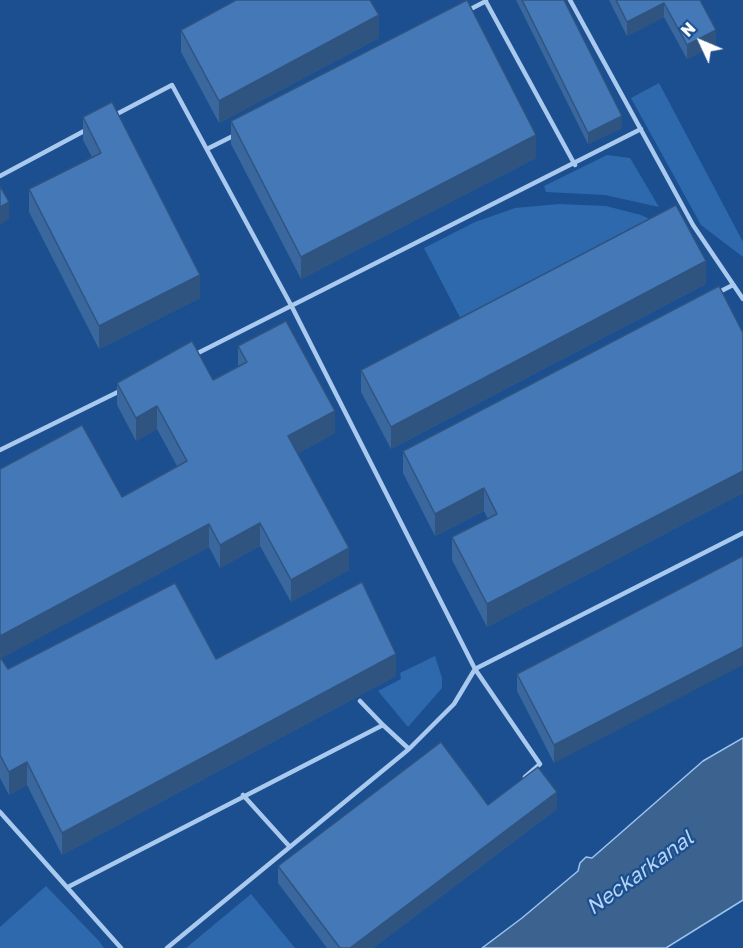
<!DOCTYPE html>
<style>
body{margin:0}
#map{position:relative;width:743px;height:948px;overflow:hidden;background:#1b4f8f;font-family:"Golos Text",sans-serif}
canvas{display:block}
.north{position:absolute;left:671px;top:12px;width:60px;height:60px;-webkit-text-stroke:4px #1b4f8f;paint-order:stroke;rotate:314deg;font-size:16px;font-weight:700;line-height:24px;text-align:center;color:#fff}
.north::after{content:'';display:block;margin:auto;width:21px;height:27px;background:#fff;clip-path:polygon(50% 0,100% 100%,50% 72%,0 100%)}
</style>
<div id="map">
<canvas width="743" height="948"></canvas>
<div class="north">N</div>
</div>
<script>
const g = document.querySelector('canvas').getContext('2d');
g.lineJoin = 'round';
function fill(path, color) {
  g.fillStyle = color;
  g.fill(path, 'evenodd');
}
function toPath(rows) {
  const path = new Path2D();
  for (const r of rows) {
    path.moveTo(r[0], r[1]);
    for (let i = 2; i < r.length; i += 2) path.lineTo(r[i], r[i + 1]);
  }
  return path;
}
function strokePath(path, color, width, dash) {
  g.strokeStyle = color;
  g.lineWidth = width;
  g.lineCap = dash ? 'butt' : 'round';
  g.setLineDash(dash || []);
  g.stroke(path);
}
function label(font, color, halo, rows, align = 'center') {
  g.font = font + ' "Golos Text",sans-serif';
  g.lineWidth = 4.5;
  g.setLineDash([]);
  g.textBaseline = 'middle';
  g.strokeStyle = halo;
  g.fillStyle = color;
  for (const [text, x, y, turn = 0] of rows) {
    g.save();
    g.translate(x, y);
    g.rotate((+turn || 0) * Math.PI / 180);
    g.textAlign = isNaN(turn) ? turn : align;
    if (halo) g.strokeText(text, 0, 0);
    g.fillText(text, 0, 0);
    g.restore();
  }
}
const green = toPath([
 [659,83,743,242,743,257,701,225,631,98],
 [607,155,630,158,659,207,605,195,546,192,544,186],
 [559,204,606,206,641,215,670,229,468,333,424,248,475,222,515,208],
 [435,656,442,678,442,688,408,727,378,691,401,679,400,673],
 [46,886,99,941,104,948,0,948,0,927],
 [251,894,295,948,186,948]
]);
const water = toPath([
 [743,738,743,900,666,948,482,948,522,918,578,871,580,863,586,857,592,858,703,761,743,738]
]);
const lane = toPath([
 [485,0,575,165],
 [570,0,693,225,743,299],
 [467,11,486,1],
 [115,115,172,85,292,307,475,669,540,764,525,777],
 [207,149,235,135],
 [0,176,86,130],
 [717,293,733,285],
 [194,355,641,129],
 [0,450,122,390],
 [360,701,383,725],
 [243,795,290,847],
 [0,812,121,948],
 [68,887,383,725,409,749],
 [167,948,409,749,454,704,475,669,743,533]
]);
const wall = toPath([
 [516,0,564,0,622,128,588,144],
 [609,0,700,0,716,44,687,59,664,17,627,36],
 [181,30,379,38,219,123,181,52],
 [83,117,200,298,99,349,29,212,29,189,92,157,83,140],
 [231,121,536,158,301,279,231,144],
 [706,284,391,449,361,392,361,370],
 [743,333,743,493,487,627,452,560,452,537,488,519,484,511,435,536,403,473,403,451],
 [238,346,335,433,297,454,349,570,291,602,260,546,220,568,209,547,1,658,8,669,216,659,396,676,62,855,27,785,9,795,0,778,0,469,122,497,177,466,157,429,136,441,117,405,117,383,213,380,238,366],
 [743,556,554,763,517,691,517,674],
 [557,809,373,948,327,948,278,883,278,866]
]);
const shadedWall = toPath([
 [664,3,664,17,627,36,627,22],
 [379,15,379,38,219,123,219,101],
 [716,30,716,44,687,59,687,45],
 [622,116,622,128,588,144,588,133],
 [536,135,536,158,301,279,301,257],
 [9,202,9,219,0,225,0,207],
 [706,261,706,284,391,449,391,427],
 [200,275,200,298,99,349,99,326],
 [157,406,157,429,136,441,136,418],
 [335,411,335,433,288,459,288,436],
 [743,471,743,493,487,627,487,604],
 [484,488,484,511,435,536,435,514],
 [260,523,260,546,220,568,220,545],
 [209,524,209,547,0,659,0,636],
 [349,548,349,570,291,602,291,580],
 [743,647,743,665,554,763,554,745],
 [396,654,396,676,62,855,62,833],
 [27,762,27,785,9,795,9,772],
 [557,792,557,809,373,948,350,948]
]);
const building = toPath([
 [236,0,370,0,379,15,219,101,181,30,236,0],
 [467,0,536,135,301,257,231,121,467,0],
 [522,0,564,0,622,116,588,133,522,0],
 [616,0,700,0,716,30,687,45,664,3,627,22,616,0],
 [112,102,200,275,99,326,29,189,101,153,83,117,112,102],
 [0,186,9,202,0,207,0,186],
 [676,205,706,261,391,427,361,370,676,205],
 [719,286,743,333,743,471,487,604,452,537,497,514,484,488,435,514,403,451,719,286],
 [286,321,335,411,288,436,349,548,291,580,260,523,220,545,209,524,0,636,0,469,82,425,122,497,187,461,157,406,136,418,117,383,192,341,213,380,247,362,238,346,286,321],
 [743,556,743,647,554,745,517,674,743,556],
 [362,582,396,654,62,833,27,762,9,772,0,755,0,657,8,669,175,583,216,659,362,582],
 [441,742,488,805,538,767,557,792,350,948,340,948,278,866,441,742]
]);
const waterNames = [
 ["Neckarkanal",640,873,-36]
];
fill(green, '#2e69ad');
fill(water, '#3c6290');
strokePath(water, '#9cc4f0', 1.5);
strokePath(lane, '#a9c9ee', 4.5);
fill(wall, '#3a679d');
fill(shadedWall, '#305480');
fill(building, '#4478b7');
strokePath(building, '#305480', 1.5);
label('italic 21px', '#b5d3f5', '#1b4f8f', waterNames);
</script>
